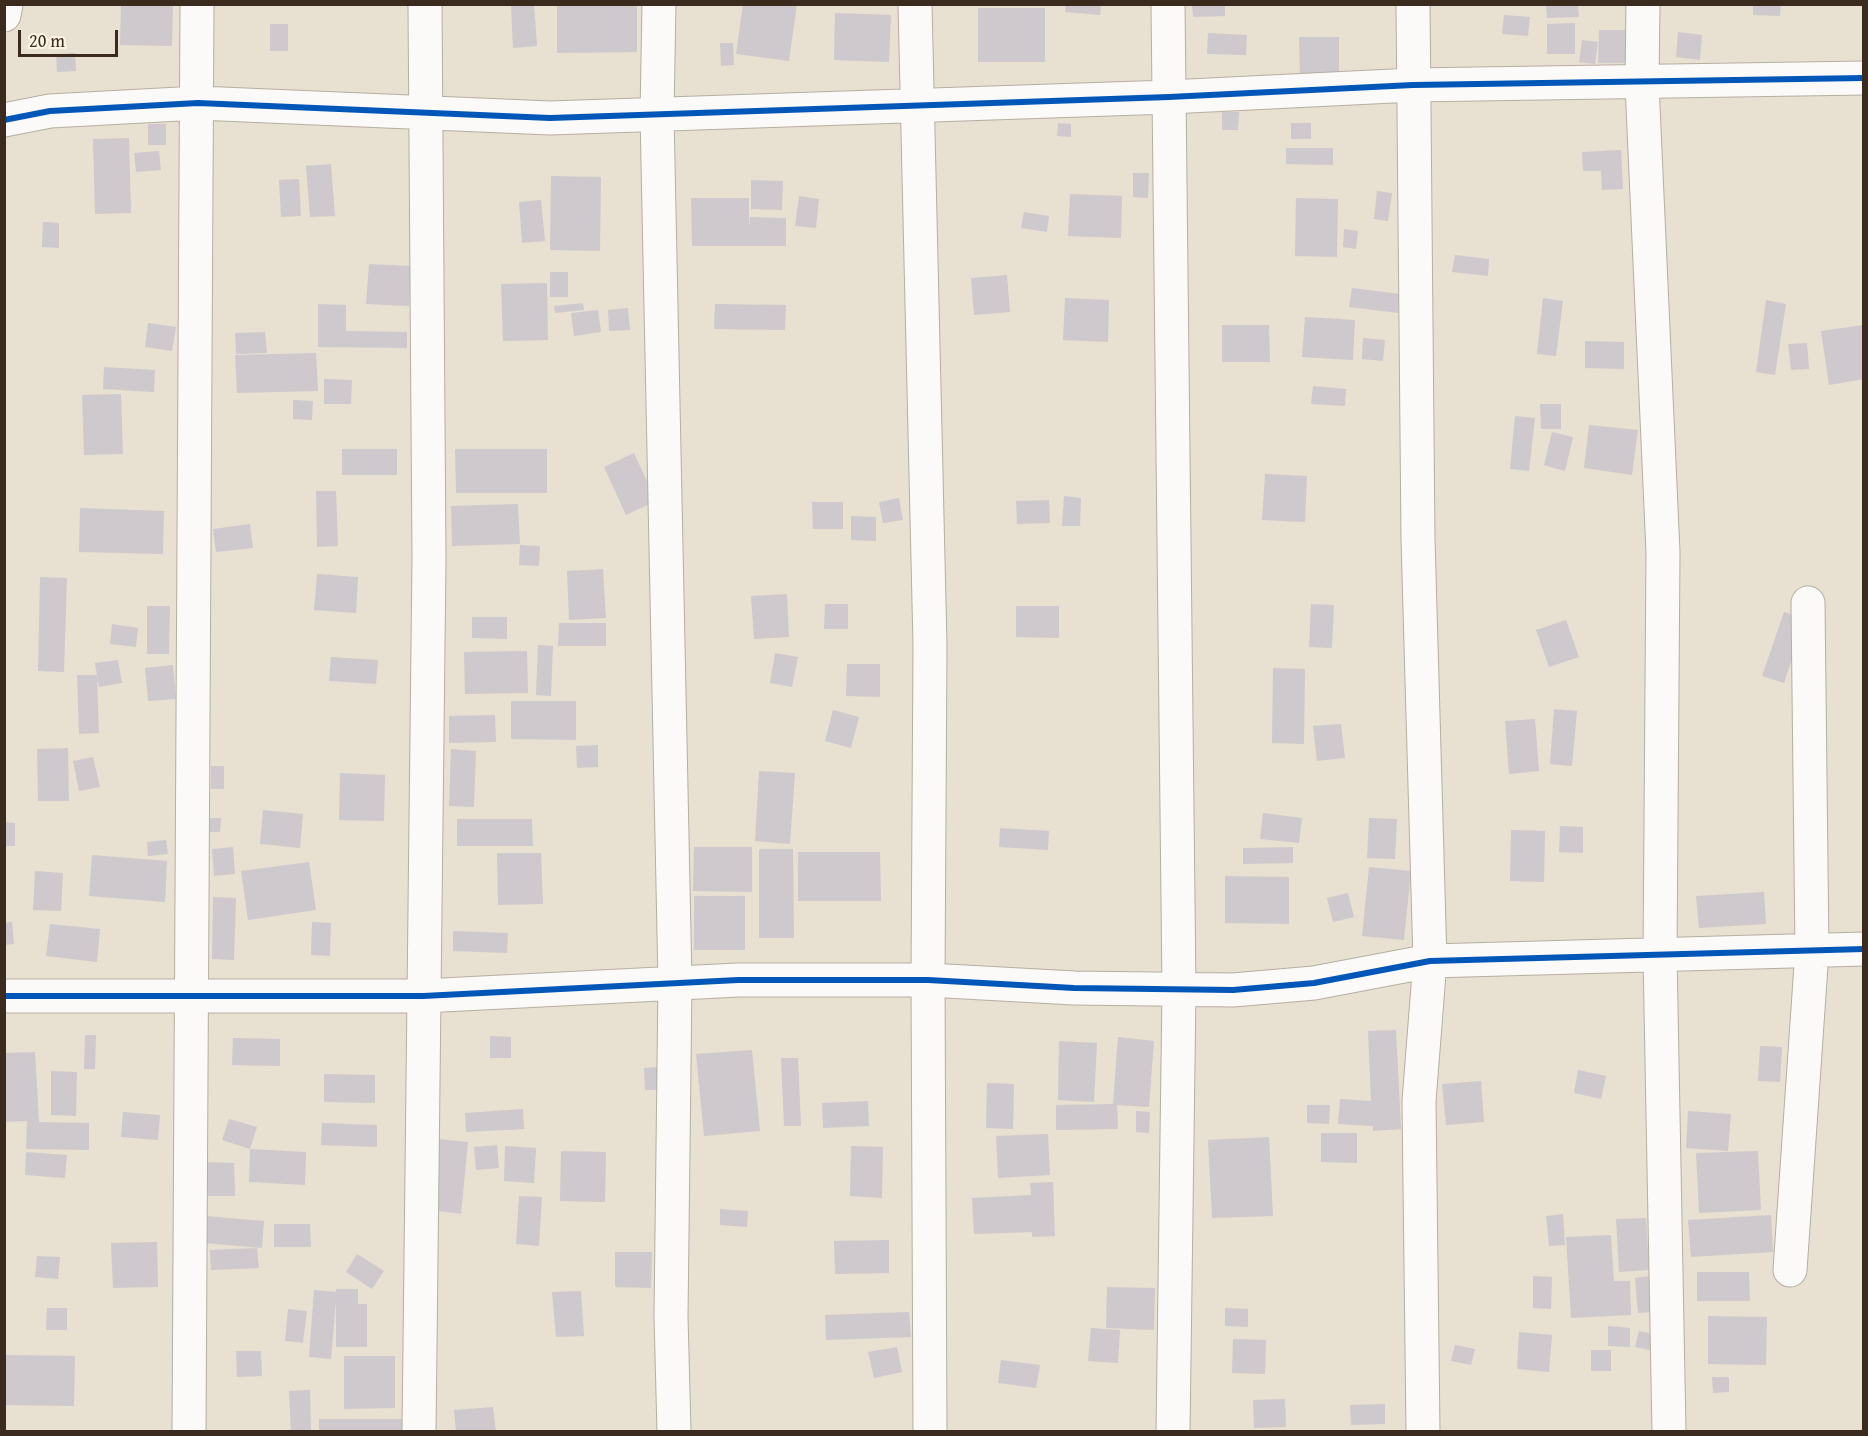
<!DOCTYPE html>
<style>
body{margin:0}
#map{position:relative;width:1868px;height:1436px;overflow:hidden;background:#e8e0d0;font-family:"Gentium Book Plus",serif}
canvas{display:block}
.frame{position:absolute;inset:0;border:6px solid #3b2a1e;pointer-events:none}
.scale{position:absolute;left:18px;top:30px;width:100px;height:27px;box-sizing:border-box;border:3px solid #3b2a1e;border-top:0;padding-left:8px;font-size:18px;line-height:21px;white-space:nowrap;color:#3b2a1e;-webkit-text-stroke:4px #fcf5e5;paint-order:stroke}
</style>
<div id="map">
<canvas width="1868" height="1436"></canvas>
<div class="frame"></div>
<div class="scale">20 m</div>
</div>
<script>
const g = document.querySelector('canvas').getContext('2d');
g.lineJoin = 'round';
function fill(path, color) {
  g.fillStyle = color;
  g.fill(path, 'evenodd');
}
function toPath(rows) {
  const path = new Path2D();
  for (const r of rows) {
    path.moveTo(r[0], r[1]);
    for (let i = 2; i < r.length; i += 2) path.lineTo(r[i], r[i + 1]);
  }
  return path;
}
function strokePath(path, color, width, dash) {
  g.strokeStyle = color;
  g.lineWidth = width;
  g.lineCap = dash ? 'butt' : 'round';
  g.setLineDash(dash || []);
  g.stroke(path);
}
const building = toPath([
 [121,4,173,4,172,46,120,45],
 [534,4,537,46,513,48,511,5],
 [557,4,637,4,637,52,557,53],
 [743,4,797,4,789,61,736,54],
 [1066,4,1101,4,1100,15,1065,12],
 [1192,4,1225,4,1225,16,1193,17],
 [1546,4,1578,4,1579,17,1547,18],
 [1753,4,1781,4,1780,16,1753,15],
 [978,8,1045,8,1045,62,978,62],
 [835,13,891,15,889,62,834,60],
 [1504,15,1530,17,1528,36,1502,34],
 [1575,23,1575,54,1547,54,1547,24],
 [270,24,288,24,288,51,270,51],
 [1599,30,1630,30,1630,63,1598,63],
 [1678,32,1702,35,1700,60,1676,57],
 [1208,33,1247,35,1246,55,1207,54],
 [1299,37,1339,37,1339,77,1300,77],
 [1582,40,1598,42,1595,64,1579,62],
 [720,43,733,43,734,65,721,66],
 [75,53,76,71,57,72,56,54],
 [1222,112,1239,112,1238,130,1222,130],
 [1058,123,1071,124,1071,137,1057,136],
 [1291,123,1311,123,1311,139,1291,139],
 [148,124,166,124,166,145,148,145],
 [129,138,131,213,95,214,93,139],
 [1286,148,1333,148,1333,165,1286,164],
 [1621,150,1623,189,1602,190,1601,171,1583,171,1582,152],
 [159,151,161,170,136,172,134,153],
 [331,164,335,216,310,217,306,166],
 [1133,173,1149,173,1148,198,1133,197],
 [551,176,601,177,600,251,550,250],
 [299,179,301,216,281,217,279,180],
 [751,180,783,181,782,210,751,209],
 [1377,191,1392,193,1388,221,1374,219],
 [1070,194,1122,196,1121,238,1068,236],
 [799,196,819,199,816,228,795,226],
 [691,198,749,198,749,227,750,217,786,218,786,246,692,246],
 [1296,198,1338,199,1337,257,1295,256],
 [541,200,545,241,522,243,519,202],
 [1024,212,1049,216,1047,232,1021,228],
 [43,222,59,223,59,248,42,247],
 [1344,229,1358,231,1356,249,1343,247],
 [1455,255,1489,259,1488,276,1452,272],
 [369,264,411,266,409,306,366,304],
 [550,272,568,272,568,297,550,297],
 [1007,275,1010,312,974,315,971,278],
 [547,283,548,340,503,341,501,284],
 [1352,288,1400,294,1398,313,1349,307],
 [1065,298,1109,300,1108,342,1063,340],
 [1543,298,1563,301,1556,356,1537,354],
 [1766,300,1786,304,1775,375,1756,372],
 [583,303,584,310,555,313,554,306],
 [318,304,346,305,346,331,407,332,407,348,318,347],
 [715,304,786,305,785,330,714,329],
 [628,308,630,330,609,331,608,310],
 [598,310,601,332,574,336,571,313],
 [1305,317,1355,320,1353,360,1302,357],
 [148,323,176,327,172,351,145,347],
 [1222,325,1269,325,1270,362,1222,362],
 [1864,325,1864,379,1829,385,1821,331],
 [265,332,267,353,236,354,235,333],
 [1363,338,1385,340,1383,361,1362,359],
 [1585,341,1624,342,1624,369,1585,368],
 [1807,343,1809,369,1791,370,1788,344],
 [316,353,318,391,237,393,235,355],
 [104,367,155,370,154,392,103,389],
 [324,379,352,380,351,404,324,404],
 [1313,386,1346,389,1345,406,1311,404],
 [121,394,123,454,84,455,82,395],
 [293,400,313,401,312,420,293,419],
 [1540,404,1561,404,1561,429,1541,429],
 [1515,416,1535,418,1529,471,1510,469],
 [1589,425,1638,430,1632,475,1584,468],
 [1552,432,1573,437,1565,471,1544,465],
 [342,449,397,449,397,475,342,475],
 [455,449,547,449,547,493,456,493],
 [634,453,656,501,626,515,604,467],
 [1265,474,1307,476,1305,522,1262,520],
 [316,491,336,491,338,546,317,547],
 [1064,496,1081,498,1080,526,1062,526],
 [899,498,903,520,883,523,879,502],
 [1049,500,1050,523,1017,524,1016,501],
 [812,502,843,502,843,529,813,529],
 [518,504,520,544,452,546,451,506],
 [80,508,164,511,163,554,79,552],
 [851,516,876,517,876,541,851,540],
 [250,524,253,548,216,552,213,529],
 [520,545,540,546,539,566,519,565],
 [603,569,606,618,569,620,567,571],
 [317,574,358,577,356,613,314,610],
 [40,577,67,578,64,672,38,671],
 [787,594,789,637,754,639,751,596],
 [825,604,848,604,848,629,824,629],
 [1311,604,1334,605,1332,648,1309,647],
 [147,606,170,606,169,654,147,654],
 [1016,606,1059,606,1059,638,1016,637],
 [1784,612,1805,619,1784,683,1762,676],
 [472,617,507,617,507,639,472,638],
 [1566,620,1579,657,1549,667,1536,630],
 [559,623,606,623,606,646,558,646],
 [112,624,138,628,136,647,110,644],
 [538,645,553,646,551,696,536,695],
 [527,651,528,693,465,694,464,652],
 [775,653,798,657,792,687,770,683],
 [331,657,378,660,376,684,329,681],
 [118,660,122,683,99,687,97,680,99,733,79,734,77,675,97,675,95,663],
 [847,664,880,664,880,697,846,696],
 [173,665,176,699,148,701,145,668],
 [1273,668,1305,669,1304,744,1272,743],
 [511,701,576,701,576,740,511,739],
 [1554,709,1577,711,1572,766,1550,764],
 [833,710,859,717,851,748,825,741],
 [495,715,496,742,449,743,449,716],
 [1535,719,1539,771,1509,774,1505,721],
 [1341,724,1345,758,1317,761,1313,726],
 [598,745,598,767,577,768,576,746],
 [68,748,69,801,38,801,37,749],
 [451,749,476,751,474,807,449,806],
 [93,757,100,787,79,791,73,761],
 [211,766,224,766,224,789,211,789],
 [759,771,795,773,790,844,755,841],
 [340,773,385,775,384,821,339,820],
 [263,810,303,814,300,848,260,844],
 [1263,813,1302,818,1299,843,1260,839],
 [208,818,221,818,220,832,208,832],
 [1369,818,1397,819,1395,859,1367,858],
 [457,819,532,819,533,846,457,846],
 [4,822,15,823,15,846,4,846],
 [1560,826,1583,827,1583,853,1559,852],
 [1000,828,1049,831,1048,850,999,847],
 [1511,830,1545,831,1544,882,1510,881],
 [166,840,168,854,148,856,147,842],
 [233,847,235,874,214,876,212,849],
 [694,847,752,847,752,892,693,891],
 [1293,847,1293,863,1243,864,1243,848],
 [759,849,793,849,794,938,759,938],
 [798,852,880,852,881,901,798,901],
 [497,853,541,853,543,904,498,905],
 [92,855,167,861,165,902,89,896],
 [309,862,316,910,248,920,241,871],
 [1369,867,1411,871,1404,940,1362,936],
 [35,871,63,873,61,911,33,910],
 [1225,876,1289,877,1289,924,1225,923],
 [1764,892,1766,924,1699,928,1696,896],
 [1348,893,1354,917,1333,922,1327,898],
 [694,896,745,896,745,950,694,950],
 [213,897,236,898,234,960,212,959],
 [12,922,14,944,4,945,4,923],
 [312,922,331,923,330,956,311,955],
 [50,924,100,929,97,962,46,956],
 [453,931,508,933,507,953,453,951],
 [1396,1030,1401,1129,1373,1131,1373,1126,1338,1124,1340,1099,1371,1101,1368,1031],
 [85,1035,96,1035,95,1069,84,1069],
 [490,1036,511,1037,511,1058,490,1058],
 [1118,1037,1154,1041,1149,1107,1117,1105,1118,1129,1056,1130,1056,1105,1113,1104],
 [233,1038,280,1039,280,1066,232,1065],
 [1059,1041,1097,1043,1094,1102,1058,1100],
 [1760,1046,1782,1047,1780,1082,1758,1081],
 [752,1050,760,1131,704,1136,696,1054],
 [35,1052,39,1122,89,1123,89,1150,26,1149,27,1121,4,1122,4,1053],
 [781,1058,798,1058,801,1126,784,1126],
 [666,1066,667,1090,645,1090,644,1068],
 [1578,1070,1606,1076,1601,1099,1574,1093],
 [51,1071,77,1072,76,1116,51,1115],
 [324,1074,375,1075,375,1103,324,1102],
 [1481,1081,1484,1122,1446,1125,1442,1084],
 [987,1083,1014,1084,1013,1129,986,1128],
 [868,1101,869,1126,823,1128,822,1103],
 [1307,1105,1330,1105,1329,1124,1307,1123],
 [523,1109,524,1129,466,1132,465,1113],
 [1136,1111,1150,1112,1149,1133,1136,1132],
 [1688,1111,1731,1114,1728,1151,1686,1148],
 [123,1112,160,1115,158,1140,121,1137],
 [229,1119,257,1127,250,1149,306,1152,305,1185,249,1182,250,1149,222,1140],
 [322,1123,377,1125,377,1147,321,1145],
 [1321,1133,1357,1133,1357,1163,1321,1162],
 [1048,1134,1050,1175,998,1178,996,1136],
 [1269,1137,1273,1216,1212,1218,1208,1140],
 [438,1139,468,1142,461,1214,431,1210],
 [497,1145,499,1168,476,1170,474,1147],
 [505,1146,536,1148,534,1183,504,1181],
 [851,1146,883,1147,882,1198,850,1196],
 [561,1151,606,1152,605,1202,560,1201],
 [1758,1151,1761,1210,1699,1213,1696,1153],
 [26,1152,67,1155,65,1178,25,1175],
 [205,1162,234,1163,235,1196,206,1196],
 [1053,1182,1055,1236,1032,1237,1032,1232,974,1234,972,1198,1031,1195,1030,1183],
 [519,1196,542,1197,539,1246,516,1244],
 [720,1209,748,1211,747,1227,720,1225],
 [1563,1214,1565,1245,1549,1246,1546,1216],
 [1771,1215,1773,1252,1691,1257,1688,1220],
 [206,1216,264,1221,262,1248,204,1243],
 [1646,1218,1649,1270,1619,1272,1616,1219],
 [274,1224,310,1224,311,1247,274,1247],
 [1611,1235,1614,1281,1630,1281,1631,1315,1571,1318,1566,1237],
 [889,1240,889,1273,835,1274,834,1241],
 [157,1242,158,1287,113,1288,111,1243],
 [257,1248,259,1268,211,1270,210,1250],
 [615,1252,652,1252,651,1288,615,1287],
 [357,1254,384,1271,372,1289,346,1272],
 [37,1256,60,1257,58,1279,35,1277],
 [1697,1272,1749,1272,1750,1301,1697,1301],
 [1533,1276,1552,1277,1551,1309,1533,1308],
 [1651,1276,1654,1312,1638,1313,1635,1278],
 [1107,1287,1155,1288,1154,1330,1106,1328],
 [336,1289,358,1289,358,1304,367,1304,367,1347,336,1347,336,1301,331,1359,309,1357,314,1290,336,1292],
 [581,1291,584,1336,556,1337,552,1292],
 [47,1308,67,1308,67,1330,46,1330],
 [1225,1308,1248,1309,1248,1327,1225,1326],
 [288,1309,307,1311,303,1343,285,1341],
 [909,1312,911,1337,826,1340,825,1315],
 [1708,1316,1767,1317,1766,1365,1708,1364],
 [1608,1326,1630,1328,1630,1347,1608,1346],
 [1091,1328,1120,1330,1118,1363,1088,1361],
 [1639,1331,1657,1335,1654,1351,1635,1347],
 [1519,1332,1552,1335,1549,1372,1517,1369],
 [1233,1339,1266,1340,1265,1374,1232,1373],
 [1455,1345,1475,1349,1471,1365,1451,1361],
 [897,1347,902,1372,874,1378,868,1352],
 [1591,1350,1611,1350,1611,1371,1591,1371],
 [236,1351,261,1351,262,1376,237,1377],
 [5,1355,75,1356,74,1406,5,1405],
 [344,1356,395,1356,395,1408,344,1409],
 [1001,1360,1040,1365,1036,1388,998,1383],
 [1712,1377,1729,1377,1729,1392,1713,1393],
 [310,1390,311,1432,291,1432,289,1391],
 [1285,1399,1286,1427,1254,1428,1253,1400],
 [1385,1404,1385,1424,1351,1425,1350,1405],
 [493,1407,496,1432,456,1432,454,1410],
 [319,1419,404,1419,404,1432,319,1432]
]);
const minor = toPath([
 [659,4,657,114,675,982,671,1316,674,1432],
 [915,4,930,645,928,980,930,1432],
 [1168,4,1179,990,1173,1432],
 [1413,4,1418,539,1430,961,1419,1101,1423,1432],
 [1643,4,1642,84,1663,552,1660,955,1669,1432],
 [4,120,50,111,198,103,550,118,1169,97,1413,85,1864,78],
 [4,996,423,996,738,980,928,980,1074,988,1233,990,1314,983,1430,961,1864,949],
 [1790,1270,1812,951,1808,603],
 [189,1432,197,4],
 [419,1432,429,559,425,4]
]);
const tertiary = toPath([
 [4,15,6,4]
]);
const cycleway = toPath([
 [4,120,50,111,198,103,550,118,1169,97,1413,85,1864,78],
 [4,996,423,996,738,980,928,980,1074,988,1233,990,1314,983,1430,961,1864,949]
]);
fill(building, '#cfc8cd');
strokePath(minor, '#b5aea3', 35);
strokePath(tertiary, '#b5aea3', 35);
strokePath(minor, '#fcfaf8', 33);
strokePath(tertiary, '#fcfaf8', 33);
strokePath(cycleway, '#0057b8', 6);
</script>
